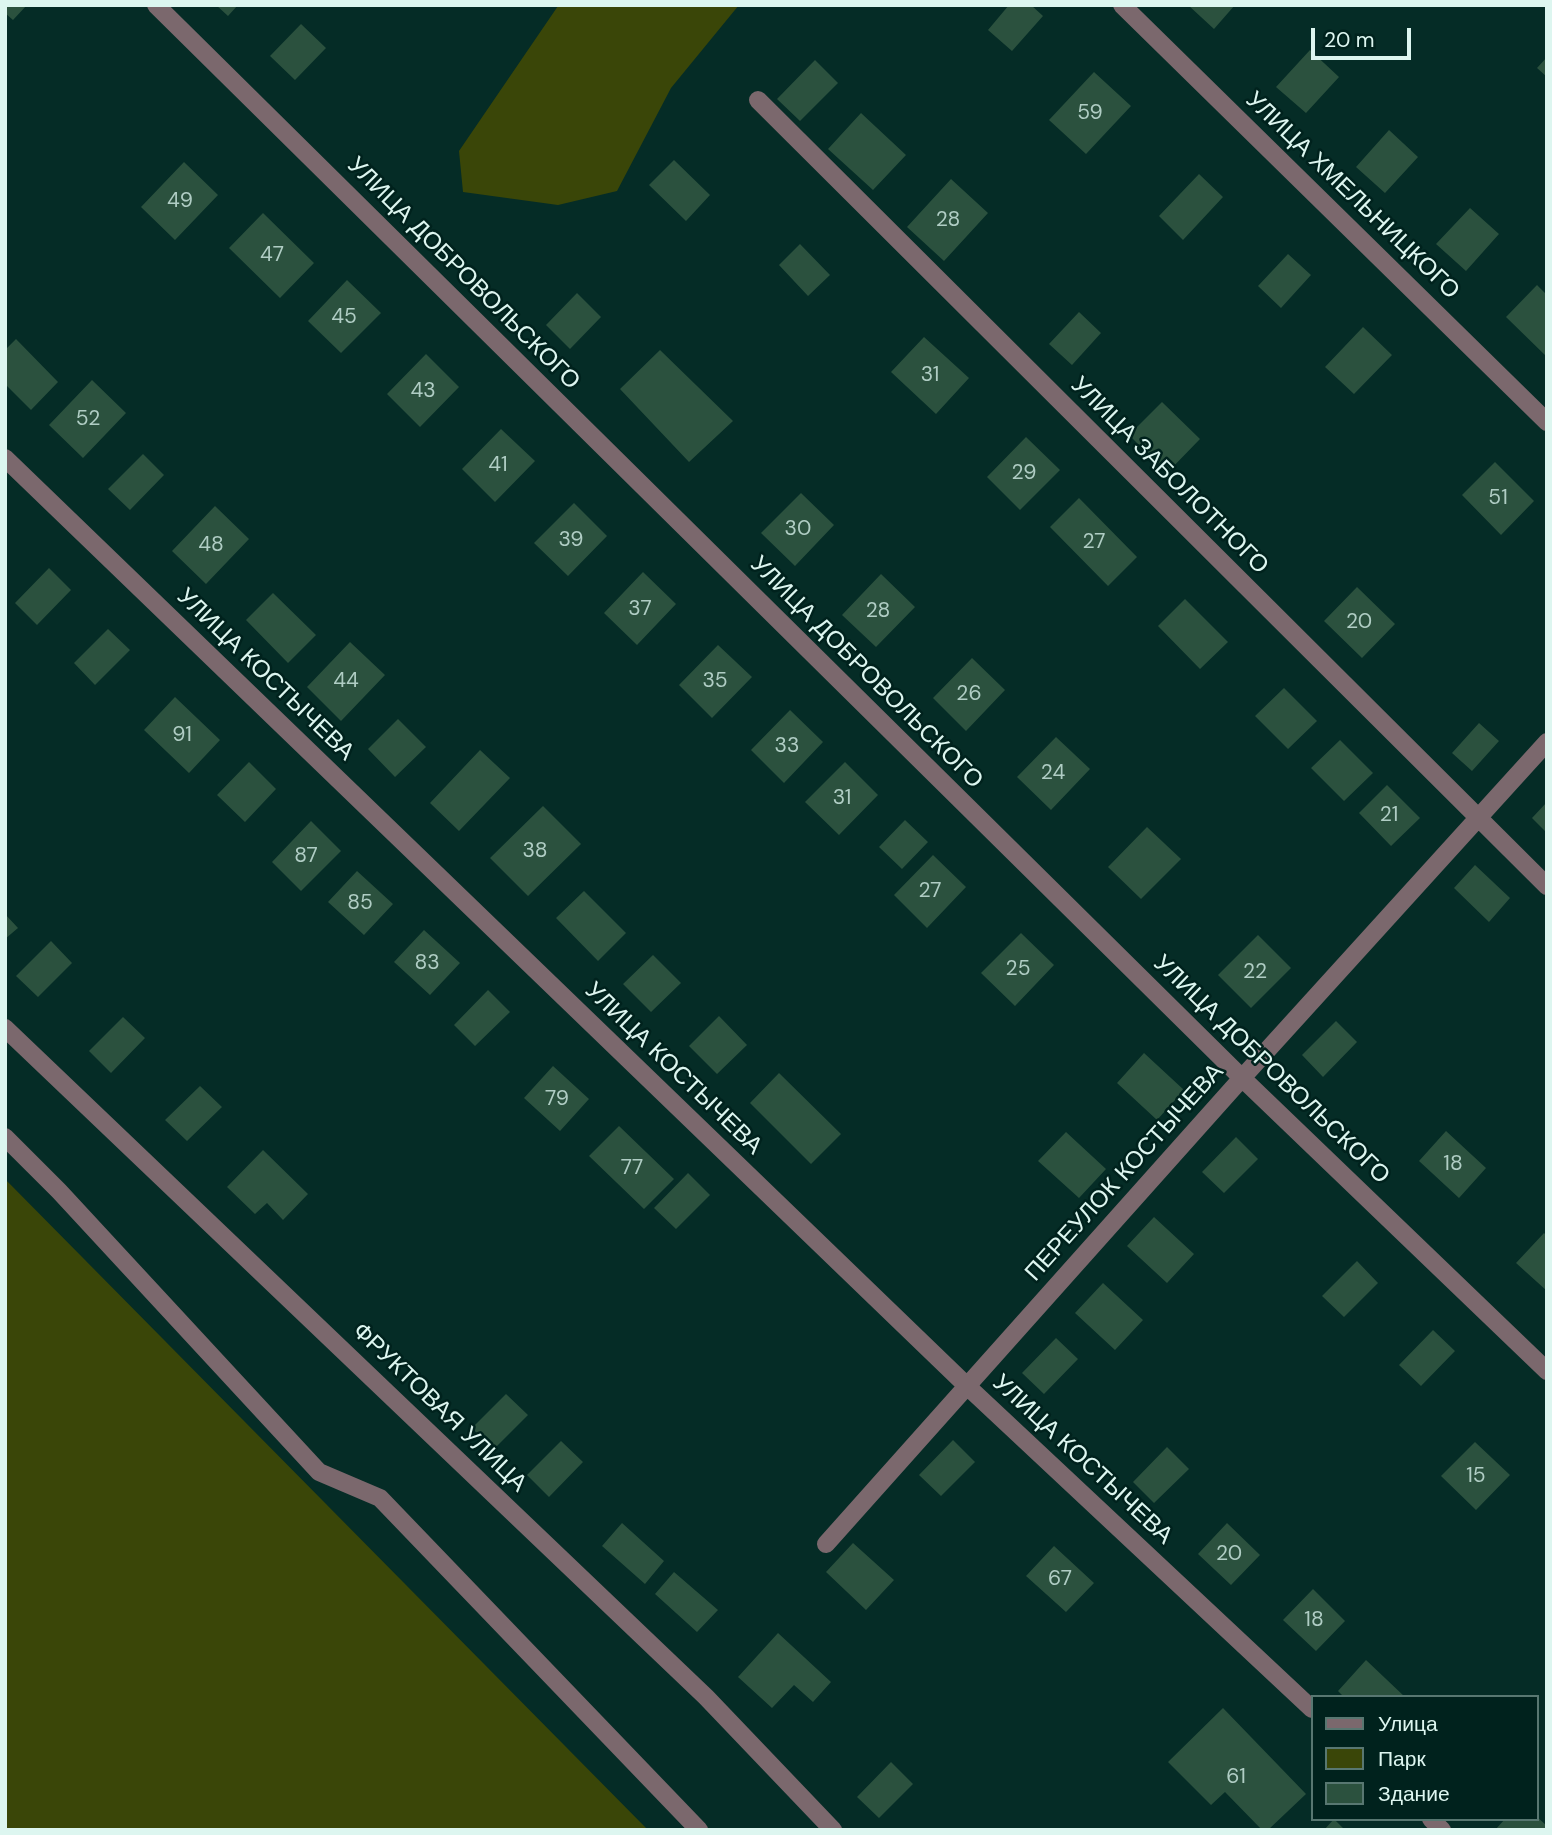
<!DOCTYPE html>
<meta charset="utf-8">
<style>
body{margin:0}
#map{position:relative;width:1552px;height:1835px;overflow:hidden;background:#052c26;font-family:"DM Sans",sans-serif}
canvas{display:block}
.frame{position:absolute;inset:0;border:7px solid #ddf6f0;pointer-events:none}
.legend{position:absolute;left:1311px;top:1695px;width:228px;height:126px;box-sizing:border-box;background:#00221d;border:2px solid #587771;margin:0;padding:9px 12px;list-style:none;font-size:21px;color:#ddf6f0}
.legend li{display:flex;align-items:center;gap:14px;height:35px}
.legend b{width:35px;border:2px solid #587771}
.scale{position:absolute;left:1311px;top:28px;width:100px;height:32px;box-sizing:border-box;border:4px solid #ddf6f0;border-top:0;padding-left:9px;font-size:21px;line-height:24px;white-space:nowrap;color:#ddf6f0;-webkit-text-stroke:5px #00221d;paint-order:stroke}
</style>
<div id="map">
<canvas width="1552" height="1835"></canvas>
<div class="frame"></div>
<ul class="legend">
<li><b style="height:9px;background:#7b686d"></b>Улица</li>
<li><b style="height:19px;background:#3a4608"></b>Парк</li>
<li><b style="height:19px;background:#2b513e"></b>Здание</li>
</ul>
<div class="scale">20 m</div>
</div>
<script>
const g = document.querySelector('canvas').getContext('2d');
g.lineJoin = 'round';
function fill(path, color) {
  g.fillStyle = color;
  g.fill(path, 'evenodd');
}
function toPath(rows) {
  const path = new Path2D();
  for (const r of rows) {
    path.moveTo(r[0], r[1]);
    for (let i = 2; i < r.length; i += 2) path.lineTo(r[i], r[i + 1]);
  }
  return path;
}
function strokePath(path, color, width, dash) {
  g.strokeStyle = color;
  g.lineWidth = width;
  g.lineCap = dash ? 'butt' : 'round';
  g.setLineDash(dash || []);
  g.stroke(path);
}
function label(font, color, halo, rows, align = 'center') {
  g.font = font + ' "DM Sans",sans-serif';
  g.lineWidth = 5;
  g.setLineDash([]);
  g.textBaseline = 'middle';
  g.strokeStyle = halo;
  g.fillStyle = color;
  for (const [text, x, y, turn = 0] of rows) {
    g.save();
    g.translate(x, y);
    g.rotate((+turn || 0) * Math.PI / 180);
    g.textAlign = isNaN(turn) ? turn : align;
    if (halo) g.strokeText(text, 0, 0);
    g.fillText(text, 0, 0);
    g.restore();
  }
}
const green = toPath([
 [739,5,671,88,617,191,558,205,463,192,459,151,558,6],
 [5,1179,648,1830,5,1830]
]);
const building = toPath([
 [5,5,27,5,13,20,5,13],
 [216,5,238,5,228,16],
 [1009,5,1031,5,1043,16,1012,51,988,30],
 [1188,5,1235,5,1214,29],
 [301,24,326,48,295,80,270,56],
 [1310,50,1339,77,1306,113,1276,87],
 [1547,57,1547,77,1537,68],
 [815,60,838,83,800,121,777,99],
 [1094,72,1131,106,1086,154,1049,120],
 [861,113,906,155,873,190,828,149],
 [1389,130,1418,157,1385,193,1356,167],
 [674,160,710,195,686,221,649,185],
 [184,162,218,195,175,240,141,207],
 [1199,174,1223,197,1183,240,1159,216],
 [951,179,988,213,944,261,907,227],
 [1470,208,1499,234,1466,271,1436,244],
 [263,213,314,263,280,298,229,248],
 [800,244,830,275,808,296,779,265],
 [1288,254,1311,275,1281,308,1258,286],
 [347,280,381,313,341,353,308,321],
 [1537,285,1547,295,1547,357,1506,317],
 [577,293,601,317,570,349,546,325],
 [1079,312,1101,333,1072,365,1049,344],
 [1363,327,1392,355,1354,394,1325,367],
 [924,337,969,378,936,414,891,372],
 [16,339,58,382,31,410,5,384,5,350],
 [660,350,733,421,689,462,620,389],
 [426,354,459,387,420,427,387,394],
 [92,380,126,413,83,458,49,425],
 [1162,402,1200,439,1167,473,1129,435],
 [501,429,535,461,495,502,462,469],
 [1026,437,1060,470,1020,510,987,477],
 [143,454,164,475,130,510,108,489],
 [1495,462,1534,501,1501,535,1462,495],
 [801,493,834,525,795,566,761,533],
 [1079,498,1137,557,1108,586,1050,527],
 [574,503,607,536,568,576,534,543],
 [215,506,249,539,206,584,172,551],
 [49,568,71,590,37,625,15,603],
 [643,572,676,604,637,645,604,613],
 [881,574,915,607,876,647,842,615],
 [1357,587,1395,624,1362,658,1324,621],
 [273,593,316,635,288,663,246,620],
 [1185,599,1228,642,1200,669,1158,626],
 [108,629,130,650,95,685,74,663],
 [350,642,385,675,341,721,307,687],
 [718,645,752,677,712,718,679,685],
 [972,658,1005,690,966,731,933,698],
 [1284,688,1317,721,1288,749,1255,716],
 [175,697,220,740,189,773,144,730],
 [790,710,823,742,784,783,751,750],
 [398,719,426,747,395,777,368,749],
 [1479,723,1499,741,1472,771,1452,753],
 [1056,737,1090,769,1051,810,1017,777],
 [1340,740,1373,773,1344,801,1311,768],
 [480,750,510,778,459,831,430,803],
 [249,762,276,789,245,822,217,795],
 [845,762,878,795,839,835,805,802],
 [1387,785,1420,818,1391,846,1359,813],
 [1547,802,1547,833,1532,818],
 [543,806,581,844,528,896,490,858],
 [905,820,928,842,902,869,879,847],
 [311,821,341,851,301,891,272,862],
 [1147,827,1181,859,1141,899,1108,867],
 [933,855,966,887,927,928,894,895],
 [1475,865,1510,898,1489,922,1454,888],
 [357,871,393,904,364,935,328,902],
 [584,891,626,933,598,961,556,918],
 [5,914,18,928,5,939],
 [424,930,460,963,430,995,394,962],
 [1021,933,1054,965,1015,1006,981,973],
 [1258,935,1291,968,1251,1008,1218,975],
 [51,941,72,963,38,997,16,976],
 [653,955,681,983,651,1012,623,984],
 [488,990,510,1012,475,1046,454,1025],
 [719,1016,747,1045,717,1074,689,1046],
 [123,1017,145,1038,111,1073,89,1051],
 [1336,1021,1357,1042,1323,1077,1302,1055],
 [1144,1053,1184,1090,1157,1120,1117,1083],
 [553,1066,589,1099,560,1131,524,1098],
 [779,1073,841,1134,811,1164,750,1103],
 [200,1086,222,1107,187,1141,165,1120],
 [619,1126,674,1179,644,1209,589,1156],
 [1446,1131,1486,1168,1459,1198,1419,1161],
 [1066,1132,1106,1169,1079,1198,1038,1161],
 [1236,1137,1258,1159,1224,1193,1202,1172],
 [263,1150,308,1194,283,1220,267,1203,255,1214,227,1187],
 [688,1173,710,1195,676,1229,654,1208],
 [1154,1217,1194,1254,1167,1283,1127,1246],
 [1544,1233,1547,1236,1547,1291,1516,1263],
 [1357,1261,1378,1283,1344,1317,1322,1296],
 [1103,1283,1143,1320,1115,1350,1075,1313],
 [1433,1330,1455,1351,1421,1386,1399,1365],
 [1056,1338,1078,1359,1044,1394,1022,1373],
 [506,1394,528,1415,493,1450,472,1428],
 [953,1440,975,1462,941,1496,919,1475],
 [561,1441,583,1462,549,1497,527,1475],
 [1475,1442,1510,1475,1476,1510,1441,1476],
 [1167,1447,1189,1469,1154,1503,1133,1482],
 [622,1523,664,1561,645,1584,602,1546],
 [1227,1523,1260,1555,1231,1585,1198,1554],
 [853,1543,894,1580,866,1610,826,1572],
 [1054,1546,1094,1583,1066,1612,1026,1576],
 [674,1572,718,1610,697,1632,655,1594],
 [1313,1589,1345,1621,1316,1651,1283,1620],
 [778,1633,831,1682,813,1702,794,1685,772,1708,738,1677],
 [1366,1660,1405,1697,1344,1697,1338,1691],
 [1223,1708,1306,1794,1268,1830,1262,1830,1225,1792,1211,1805,1168,1762],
 [891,1762,913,1784,879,1818,857,1797],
 [1536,1816,1547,1826,1544,1830,1495,1830,1505,1819,1536,1819],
 [1334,1819,1345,1830,1324,1830]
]);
const service = toPath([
 [5,1137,59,1191,319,1472,380,1498,699,1830]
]);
const minor = toPath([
 [156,5,1242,1078,1547,1371],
 [1122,5,1547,422],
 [758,100,1547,886],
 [5,458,967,1386,1312,1709],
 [5,1028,706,1697,833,1830],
 [826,1544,1242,1078,1547,742],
 [1431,1819,1442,1830]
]);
const numberNames = [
 ["59",1090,113],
 ["49",180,201],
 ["28",948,220],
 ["47",272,255],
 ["45",344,317],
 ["31",930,375],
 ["43",423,391],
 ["52",88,419],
 ["41",498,465],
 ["29",1024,473],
 ["51",1498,498],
 ["30",798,529],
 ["39",571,540],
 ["27",1094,542],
 ["48",211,545],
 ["37",640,609],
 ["28",878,611],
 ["20",1359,622],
 ["44",346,681],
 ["35",715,681],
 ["26",969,694],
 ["91",182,735],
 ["33",787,746],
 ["24",1053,773],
 ["31",842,798],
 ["21",1389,815],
 ["38",535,851],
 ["87",306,856],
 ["27",930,891],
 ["85",360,903],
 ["83",427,963],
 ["25",1018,969],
 ["22",1255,972],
 ["79",557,1099],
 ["18",1453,1164],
 ["77",632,1168],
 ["15",1476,1476],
 ["20",1229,1554],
 ["67",1060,1579],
 ["18",1314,1620],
 ["61",1236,1777]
];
const streetNames = [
 ["УЛИЦА ХМЕЛЬНИЦКОГО",1352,196,44],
 ["УЛИЦА ДОБРОВОЛЬСКОГО",463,274,45],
 ["УЛИЦА ЗАБОЛОТНОГО",1169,476,45],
 ["УЛИЦА ДОБРОВОЛЬСКОГО",866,673,45],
 ["УЛИЦА КОСТЫЧЕВА",265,675,44],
 ["УЛИЦА КОСТЫЧЕВА",673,1069,44],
 ["УЛИЦА ДОБРОВОЛЬСКОГО",1271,1070,44],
 ["ПЕРЕУЛОК КОСТЫЧЕВА",1125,1173,-48],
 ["ФРУКТОВАЯ УЛИЦА",439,1408,44],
 ["УЛИЦА КОСТЫЧЕВА",1082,1460,43]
];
fill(green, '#3a4608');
fill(building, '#2b513e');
strokePath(service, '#7b686d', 18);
strokePath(minor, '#7b686d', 18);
label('21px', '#b0cdc4', null, numberNames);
label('24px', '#ddf6f0', '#00221d', streetNames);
</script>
